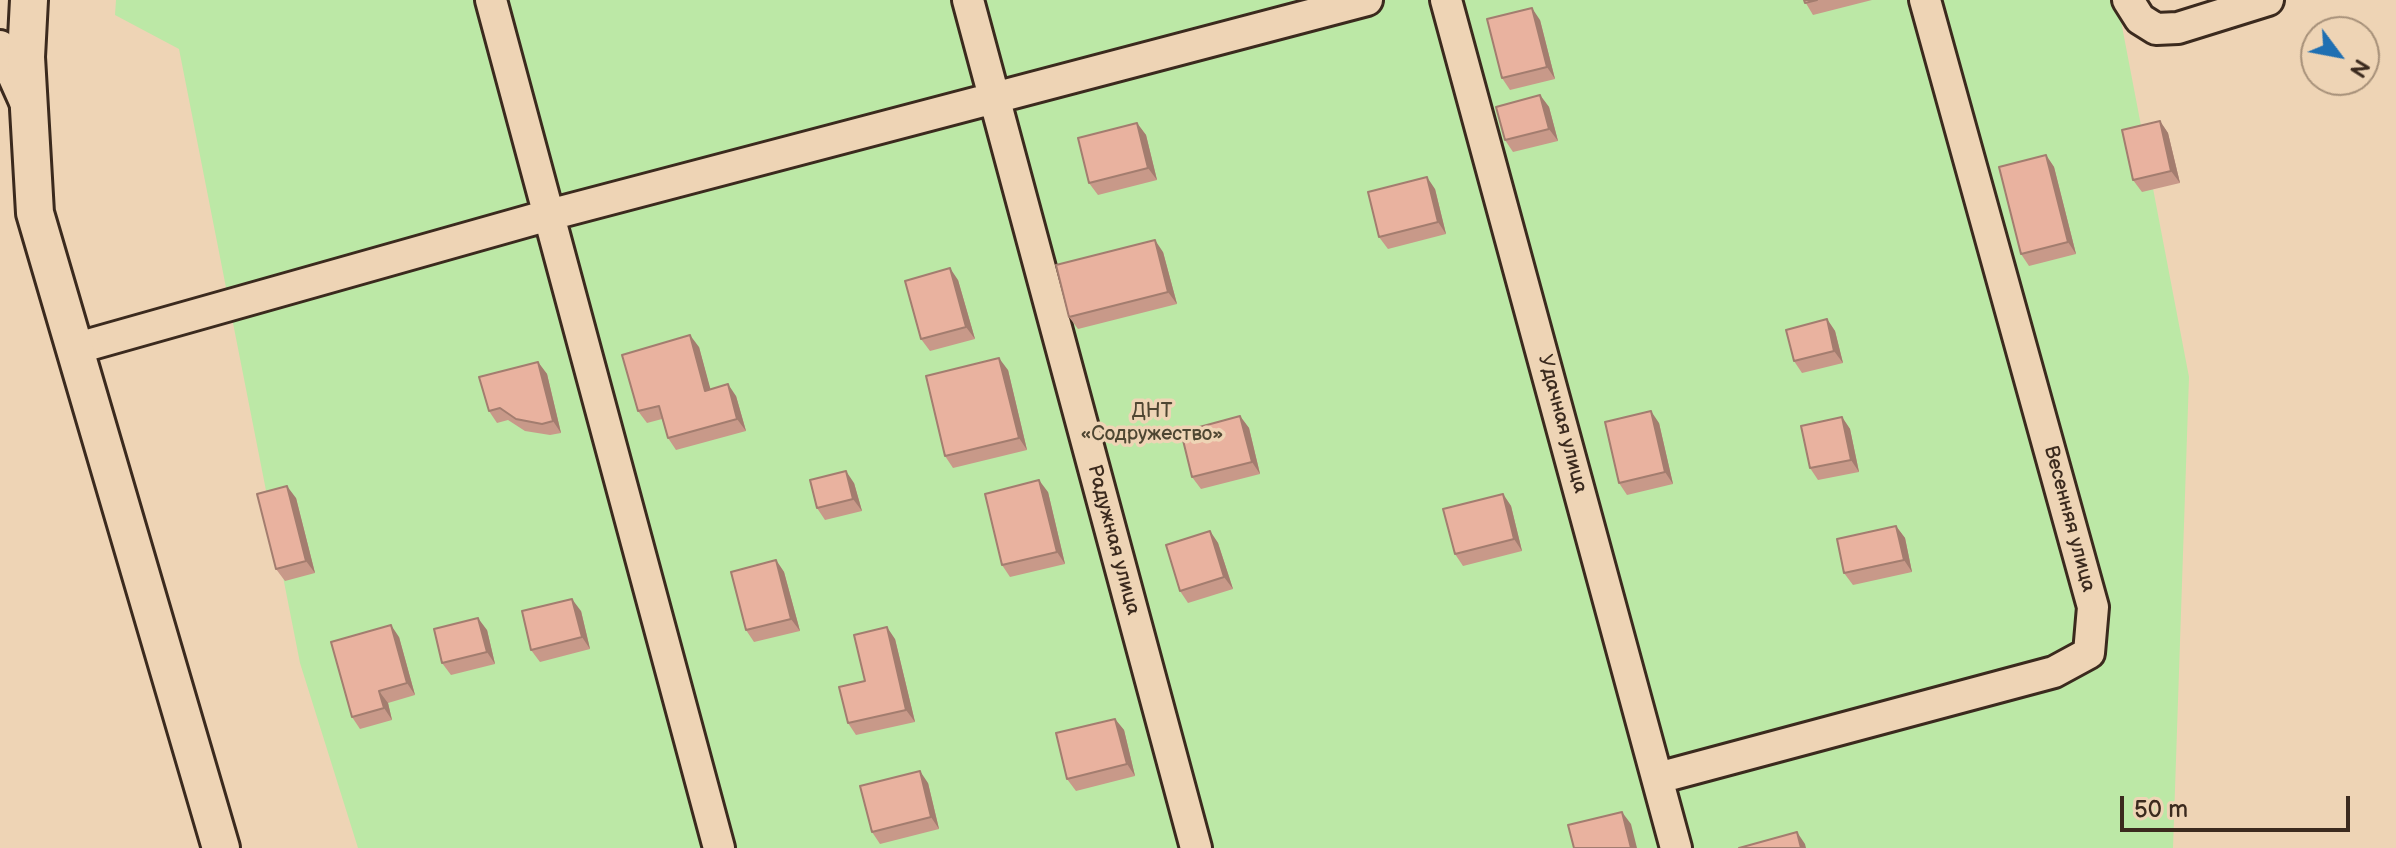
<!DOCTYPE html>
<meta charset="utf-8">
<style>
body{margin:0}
#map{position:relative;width:2396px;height:848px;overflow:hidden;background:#eed4b5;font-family:"Balsamiq Sans",sans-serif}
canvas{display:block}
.north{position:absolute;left:2300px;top:16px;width:80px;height:80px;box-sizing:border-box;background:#eed4b5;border:2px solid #a69079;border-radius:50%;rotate:122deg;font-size:22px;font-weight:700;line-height:32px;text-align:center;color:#3b2a1e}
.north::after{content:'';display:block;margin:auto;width:28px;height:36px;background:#1f6fb2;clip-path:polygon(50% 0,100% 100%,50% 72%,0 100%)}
.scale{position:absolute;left:2120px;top:796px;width:230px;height:36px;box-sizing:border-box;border:4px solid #3b2a1e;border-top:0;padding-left:10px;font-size:24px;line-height:28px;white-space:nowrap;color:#3b2a1e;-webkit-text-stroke:6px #eed4b5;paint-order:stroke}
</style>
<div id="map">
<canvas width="2396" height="848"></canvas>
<div class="north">N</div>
<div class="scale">50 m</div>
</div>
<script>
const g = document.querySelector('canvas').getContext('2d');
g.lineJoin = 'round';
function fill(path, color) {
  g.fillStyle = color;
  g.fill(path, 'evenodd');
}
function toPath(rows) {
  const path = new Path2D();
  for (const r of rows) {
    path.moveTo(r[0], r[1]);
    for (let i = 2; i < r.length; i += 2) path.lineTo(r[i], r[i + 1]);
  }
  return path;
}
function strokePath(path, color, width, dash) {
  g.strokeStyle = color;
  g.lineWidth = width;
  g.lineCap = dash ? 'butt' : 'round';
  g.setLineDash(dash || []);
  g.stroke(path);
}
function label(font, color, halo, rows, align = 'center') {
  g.font = font + ' "Balsamiq Sans",sans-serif';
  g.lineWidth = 7;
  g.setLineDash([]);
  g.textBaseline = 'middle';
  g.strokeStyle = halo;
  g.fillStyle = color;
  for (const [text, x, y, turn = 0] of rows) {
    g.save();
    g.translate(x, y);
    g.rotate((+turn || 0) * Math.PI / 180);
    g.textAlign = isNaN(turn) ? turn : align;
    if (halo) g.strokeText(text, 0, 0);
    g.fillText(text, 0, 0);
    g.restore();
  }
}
const green = toPath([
 [116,0,2117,0,2189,377,2173,848,358,848,300,663,179,49,115,15]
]);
const minor = toPath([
 [491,0,719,848],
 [968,0,1196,848],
 [1446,0,1676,848],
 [2128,0,2140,19,2156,29,2178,28,2268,0],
 [0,46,25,102],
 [74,349,549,215,1367,0],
 [1658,778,2054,672,2089,653,2093,607,1925,0]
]);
const tertiary = toPath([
 [29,0,26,57,35,213,221,848]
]);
const wall = toPath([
 [1804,0,1872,0,1813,15],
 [1540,20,1555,79,1510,90,1502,78],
 [1540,95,1549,107,1558,141,1513,152,1505,140],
 [2160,121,2168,133,2180,183,2142,192,2133,180],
 [1137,123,1146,135,1157,180,1098,195,1089,183],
 [2046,155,2054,167,2076,254,2029,266,2021,254],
 [1435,189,1446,234,1388,249,1379,237],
 [1163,252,1177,304,1078,329,1069,317],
 [958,280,975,339,930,351,921,339],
 [1827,319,1835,331,1843,363,1802,373,1794,361],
 [699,347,710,389,736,396,746,431,676,450,668,438,662,419,647,423,638,411],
 [538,362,547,374,561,433,550,435,525,431,508,420,497,423,489,411],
 [1008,370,1027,450,953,468,945,456],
 [1240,416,1249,428,1260,474,1201,489,1192,477],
 [1842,417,1850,429,1859,472,1818,480,1810,468],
 [1659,423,1673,484,1627,495,1619,483],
 [854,483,862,511,825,520,817,508],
 [1048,492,1065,564,1010,577,1002,565],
 [1503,494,1511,506,1522,551,1463,566,1455,554],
 [296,498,315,573,285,581,276,569],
 [1896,526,1905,538,1912,572,1853,585,1844,573],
 [1210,531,1218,543,1233,589,1188,603,1180,591],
 [776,560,784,572,800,631,754,642,746,630],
 [581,611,590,649,540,662,531,650],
 [487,630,495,664,451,675,442,663],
 [399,637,415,695,388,703,392,720,360,729,352,717],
 [895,639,915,722,856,735,848,723,865,681],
 [1115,719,1124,730,1135,776,1076,791,1067,779],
 [928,783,939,829,880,844,872,832]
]);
const shadedWall = toPath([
 [1532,8,1540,20,1555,79,1547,67],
 [1540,95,1549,107,1558,141,1549,129],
 [2160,121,2168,133,2180,183,2171,171],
 [1137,123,1146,135,1157,180,1148,168],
 [2046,155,2054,167,2076,254,2068,242],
 [1427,177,1435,189,1446,234,1438,222],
 [1155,240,1163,252,1177,304,1168,292],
 [950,268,958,280,975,339,966,327],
 [1827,319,1835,331,1843,363,1834,351],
 [690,335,699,347,714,402,705,391],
 [999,358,1008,370,1027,450,1019,438],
 [538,362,547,374,561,433,553,421],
 [728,384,736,396,746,431,737,419],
 [1651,411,1659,423,1673,484,1665,472],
 [1240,416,1249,428,1260,474,1252,462],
 [1842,417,1850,429,1859,472,1851,460],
 [846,471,854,483,862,511,853,499],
 [1039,480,1048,492,1065,564,1057,552],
 [287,486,296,498,315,573,306,561],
 [1503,494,1511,506,1522,551,1514,539],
 [1896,526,1905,538,1912,572,1904,560],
 [1210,531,1218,543,1233,589,1224,577],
 [776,560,784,572,800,631,791,619],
 [572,599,581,611,590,649,582,637],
 [478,618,487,630,495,664,487,652],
 [391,625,399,637,415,695,407,683],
 [887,627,895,639,915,722,906,710],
 [379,691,388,703,392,720,384,708],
 [1115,719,1124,730,1135,776,1127,764],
 [920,771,928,783,939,829,931,817],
 [1622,812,1631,824,1637,848,1631,848],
 [1797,832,1805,844,1806,848,1801,848]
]);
const building = toPath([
 [1804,0,1817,0,1805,3,1804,0],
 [1532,8,1547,67,1502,78,1487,19,1532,8],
 [1540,95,1549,129,1505,140,1496,107,1540,95],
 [2160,121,2171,171,2133,180,2122,130,2160,121],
 [1137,123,1148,168,1089,183,1078,138,1137,123],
 [2046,155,2068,242,2021,254,1999,167,2046,155],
 [1427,177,1438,222,1379,237,1368,192,1427,177],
 [1155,240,1168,292,1069,317,1056,265,1155,240],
 [950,268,966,327,921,339,905,281,950,268],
 [1827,319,1834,351,1794,361,1786,330,1827,319],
 [690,335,705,391,728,384,737,419,668,438,659,406,638,411,622,355,690,335],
 [999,358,1019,438,945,456,926,376,999,358],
 [538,362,553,421,542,424,516,419,500,408,489,411,479,377,538,362],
 [1651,411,1665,472,1619,483,1605,422,1651,411],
 [1240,416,1252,462,1192,477,1181,432,1240,416],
 [1842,417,1851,460,1810,468,1801,426,1842,417],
 [846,471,853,499,817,508,810,480,846,471],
 [1039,480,1057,552,1002,565,985,494,1039,480],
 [287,486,306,561,276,569,257,494,287,486],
 [1503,494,1514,539,1455,554,1443,509,1503,494],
 [1896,526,1904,560,1844,573,1837,539,1896,526],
 [1210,531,1224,577,1180,591,1166,545,1210,531],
 [776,560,791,619,746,630,731,572,776,560],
 [572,599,582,637,531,650,522,611,572,599],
 [478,618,487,652,442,663,434,629,478,618],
 [391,625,407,683,379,691,384,708,352,717,331,642,391,625],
 [887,627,906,710,848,723,839,687,865,681,854,635,887,627],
 [1115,719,1127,764,1067,779,1056,733,1115,719],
 [920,771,931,817,872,832,860,786,920,771],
 [1622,812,1631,848,1574,848,1568,825,1622,812],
 [1797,832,1801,848,1739,848,1797,832]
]);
const parkNames = [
 ["ДНТ",1152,412],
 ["«Содружество»",1152,435]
];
const streetNames = [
 ["Удачная улица",1562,424,75],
 ["Весенняя улица",2069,519,75],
 ["Радужная улица",1113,540,75]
];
fill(green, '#bce8a6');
strokePath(minor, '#3b2a1e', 36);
strokePath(tertiary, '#3b2a1e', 42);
strokePath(minor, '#eed4b5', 30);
strokePath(tertiary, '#eed4b5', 36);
fill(wall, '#c89989');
fill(shadedWall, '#a37d6f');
fill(building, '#e9b29f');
strokePath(building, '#a37d6f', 2);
label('20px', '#4e4632', '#eed4b5', parkNames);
label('20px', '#3b2a1e', '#eed4b5', streetNames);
</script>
